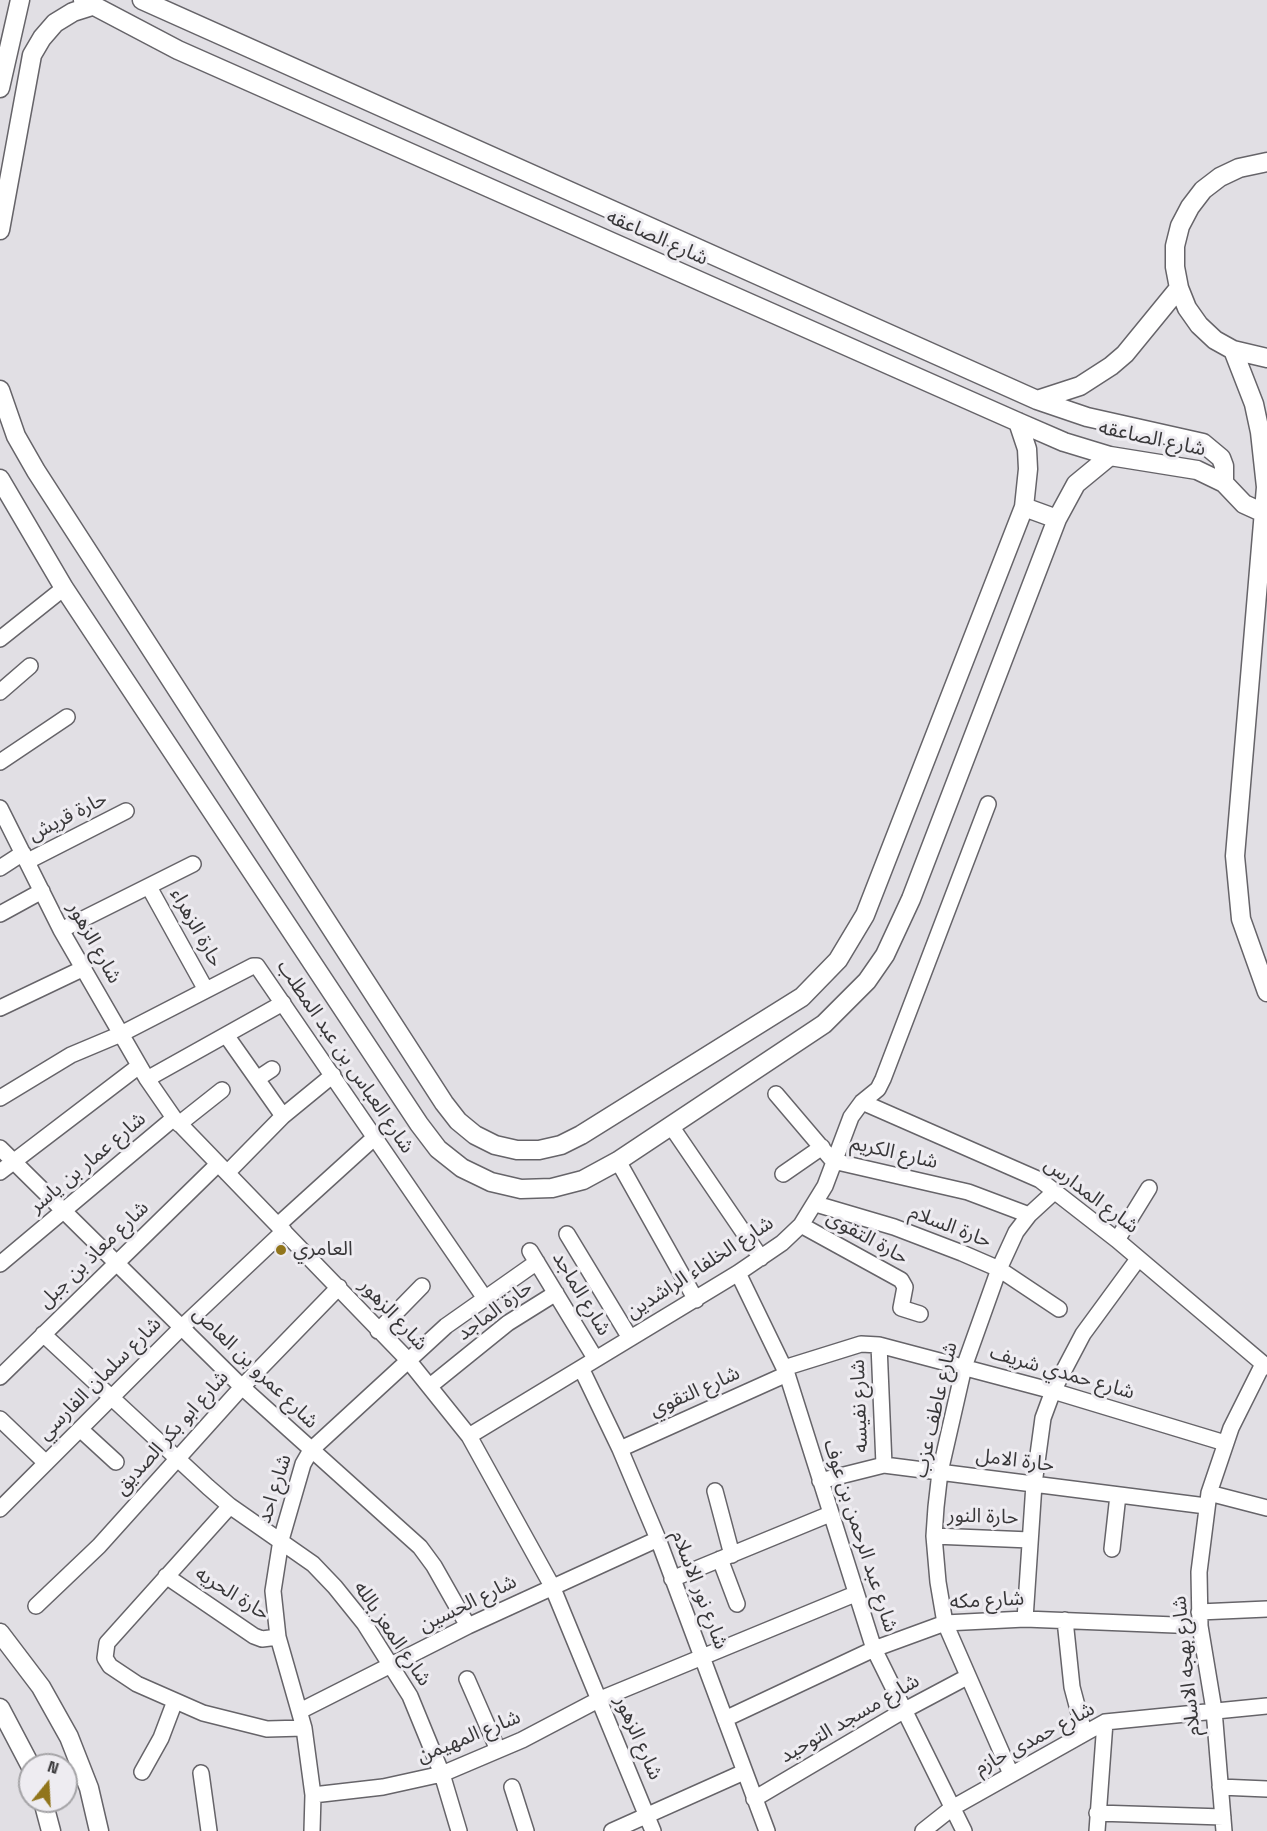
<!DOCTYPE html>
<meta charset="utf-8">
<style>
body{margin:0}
#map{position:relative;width:1267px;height:1831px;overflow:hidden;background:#e1dfe4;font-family:"Space Grotesk",sans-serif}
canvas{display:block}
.north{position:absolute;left:18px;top:1753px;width:60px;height:60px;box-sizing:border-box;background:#eeecf1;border:2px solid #a5a4a7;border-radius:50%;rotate:18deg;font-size:16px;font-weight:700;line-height:24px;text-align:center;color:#383739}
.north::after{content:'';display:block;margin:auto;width:21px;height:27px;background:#91751b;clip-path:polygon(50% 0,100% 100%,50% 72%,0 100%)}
</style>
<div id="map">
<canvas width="1267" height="1831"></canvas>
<div class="north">N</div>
</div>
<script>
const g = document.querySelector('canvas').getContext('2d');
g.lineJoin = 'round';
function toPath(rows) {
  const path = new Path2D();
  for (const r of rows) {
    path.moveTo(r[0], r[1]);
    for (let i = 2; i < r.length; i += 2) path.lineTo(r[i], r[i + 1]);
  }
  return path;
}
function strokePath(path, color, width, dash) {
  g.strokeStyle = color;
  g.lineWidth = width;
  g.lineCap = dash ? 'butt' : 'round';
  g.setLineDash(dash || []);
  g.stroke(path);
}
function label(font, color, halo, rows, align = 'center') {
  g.font = font + ' "Space Grotesk","Noto Sans Arabic",sans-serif';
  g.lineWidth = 6;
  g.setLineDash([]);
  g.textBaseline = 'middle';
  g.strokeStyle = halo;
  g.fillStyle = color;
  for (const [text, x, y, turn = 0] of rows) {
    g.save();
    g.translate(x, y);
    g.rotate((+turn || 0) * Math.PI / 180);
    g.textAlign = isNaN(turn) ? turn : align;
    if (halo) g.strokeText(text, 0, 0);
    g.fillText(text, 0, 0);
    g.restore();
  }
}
const minor = toPath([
 [0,639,64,588],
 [0,692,30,666],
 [0,762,67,717],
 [0,808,61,930,147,1079,174,1118,408,1360,469,1436,552,1586,653,1831],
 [28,861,126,811],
 [0,868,23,853],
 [149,887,206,990],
 [0,914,42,891],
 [61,930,193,864],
 [0,1008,84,968],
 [226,1035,283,1116],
 [147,1079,283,1003],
 [257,1079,272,1069],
 [776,1094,833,1161,968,1192,1029,1215],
 [0,1098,71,1055,121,1034,253,966,257,966,484,1297],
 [862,1102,1040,1180,1117,1240,1267,1367],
 [179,1124,222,1090],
 [671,1126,761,1258],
 [0,1148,242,1387,420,1547,434,1566,468,1626],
 [618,1161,696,1300],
 [0,1172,139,1066],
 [227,1173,283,1116,333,1075],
 [783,1174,822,1147],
 [816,1204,894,1227,962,1253,999,1269,1059,1309],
 [278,1225,375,1137],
 [801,1225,901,1280,905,1287,901,1308,920,1314],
 [567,1234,630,1338],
 [1117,1240,1149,1188],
 [530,1251,595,1358],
 [0,1264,174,1118],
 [738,1273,787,1374,874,1649,964,1831],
 [378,1331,422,1286],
 [43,1334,208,1487,230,1506,313,1564,335,1587,364,1623,410,1696,442,1774,459,1831],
 [879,1345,884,1465],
 [581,1368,620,1449,658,1539,767,1831],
 [784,1368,861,1344,879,1345,1053,1391,1225,1443],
 [0,1377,218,1164],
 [430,1386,508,1323,556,1293],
 [0,1419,46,1463],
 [80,1429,116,1462],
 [469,1436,738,1273,782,1243,801,1225,825,1186,851,1117,862,1102,878,1089,883,1079,988,804],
 [620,1449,787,1374],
 [820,1481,884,1465,1206,1506],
 [715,1491,732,1555],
 [1209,1493,1267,1508],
 [230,1506,107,1643,105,1658,110,1666,137,1684,203,1713,267,1729,304,1728],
 [0,1509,182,1327,284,1231],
 [934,1536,1030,1540],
 [1112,1549,1118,1495],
 [720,1559,737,1604],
 [166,1576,254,1636,262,1639,278,1637],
 [672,1579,830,1514],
 [36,1606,99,1546,242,1387,339,1287],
 [1199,1612,1267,1609],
 [1025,1619,1034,1484,1043,1418,1053,1391,1083,1334,1138,1259],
 [1065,1620,1072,1687,1084,1732],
 [467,1679,498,1750],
 [300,1711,468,1626,658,1539],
 [725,1719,874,1649,945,1623,1025,1619,1200,1626],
 [142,1772,161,1738,175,1701],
 [201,1773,209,1831],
 [1011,1774,945,1623,938,1582,934,1536,936,1507,940,1472,964,1367,999,1269,1016,1232,1029,1215,1054,1192],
 [512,1787,526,1831],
 [1220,1787,1267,1789],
 [313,1795,383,1787,442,1774,522,1740,598,1700,855,1594],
 [754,1799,903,1711,967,1677],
 [1097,1813,1223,1817],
 [312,1831,313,1795,304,1728,278,1637,273,1591,281,1540,303,1464,311,1450,446,1326,537,1262],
 [612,1831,744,1772],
 [923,1831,952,1808,1105,1722,1267,1706],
 [1097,1831,1105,1722],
 [1224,1831,1214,1710,1200,1626,1199,1572,1209,1493,1231,1428,1263,1364]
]);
const tertiary = toPath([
 [83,0,178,50,1018,422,1064,442,1110,456,1197,470,1224,483,1244,504,1266,514],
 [142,0,1037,400,1087,417,1203,443,1221,458,1224,466,1224,483],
 [0,88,20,0],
 [1267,162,1239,168,1220,177,1203,190,1190,207,1180,226,1175,246,1175,267,1179,288,1187,308,1199,325,1215,340,1233,350,1267,358],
 [0,230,32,55,42,38,55,23,73,12,92,6],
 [1233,350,1254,404,1260,432,1266,487,1235,856,1241,919,1267,992],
 [0,390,16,436,36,471,444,1103,458,1121,475,1135,495,1145,517,1150,539,1150,561,1145,581,1135,802,997,838,960,865,915,1024,507,1028,469,1027,449,1018,422],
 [1037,400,1080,386,1111,366,1125,354,1179,288],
 [0,479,64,588,419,1124,438,1149,462,1168,491,1182,521,1189,552,1188,583,1180,618,1161,824,1024,867,981,885,955,911,899,1057,519,1076,484,1110,456],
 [1024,507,1057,519],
 [0,1633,41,1687,69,1737,89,1788,99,1831],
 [0,1708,30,1765],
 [43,1801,51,1831]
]);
const markers = [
 [281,1250,6,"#91751b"]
];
const streetNames = [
 ["شارع الصاعقه",657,238,24],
 ["شارع الصاعقه",1152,439,12],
 ["حارة قريش",68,817,-27],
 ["حارة الزهراء",196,928,61],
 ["شارع الزهور",94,943,61],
 ["شارع العباس بن عبد المطلب",345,1057,56],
 ["شارع الكريم",894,1153,13],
 ["شارع عمار بن ياسر",88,1163,-40],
 ["شارع المدارس",1091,1196,37],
 ["حارة السلام",950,1227,21],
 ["حارة التقوى",867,1238,29],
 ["شارع معاذ بن جبل",94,1255,-44],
 ["شارع الخلفاء الراشدين",700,1268,-33],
 ["شارع الماجد",581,1294,59],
 ["حارة الماجد",495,1311,-36],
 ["شارع الزهور",393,1315,47],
 ["شارع عمرو بن العاص",255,1368,44],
 ["شارع حمدي شريف",1062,1373,16],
 ["شارع سلمان الفارسي",100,1379,-45],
 ["شارع التقوي",695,1392,-24],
 ["شارع نفيسه",860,1406,-92],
 ["شارع عاطف عزب",936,1410,-77],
 ["شارع ابو بكر الصديق",172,1433,-48],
 ["حارة الامل",1015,1461,7],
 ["شارع احد",275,1489,-72],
 ["حارة النور",983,1517,2],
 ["شارع عبد الرحمن بن عوف",860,1536,72],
 ["شارع نور الاسلام",699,1590,69],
 ["حارة الحريه",232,1594,32],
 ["شارع مكه",987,1601,-3],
 ["شارع الحسين",468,1604,-26],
 ["شارع المعز بالله",392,1634,56],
 ["شارع بهجه الاسلام",1187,1666,-96],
 ["شارع مسجد التوحيد",850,1719,-30],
 ["شارع المهيمن",469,1737,-22],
 ["شارع الزهور",638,1738,66],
 ["شارع حمدى حازم",1035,1739,-28]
];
const poiNames = [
 ["العامري",293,1250]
];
strokePath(minor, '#666469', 18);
strokePath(tertiary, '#666469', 21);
strokePath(minor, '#fff', 15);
strokePath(tertiary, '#fff', 18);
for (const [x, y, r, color] of markers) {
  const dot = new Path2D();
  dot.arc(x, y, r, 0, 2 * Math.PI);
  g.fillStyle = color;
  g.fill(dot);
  strokePath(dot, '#eeecf1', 2);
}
label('20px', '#383739', '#eeecf1', streetNames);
label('20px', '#383739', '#eeecf1', poiNames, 'left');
</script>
